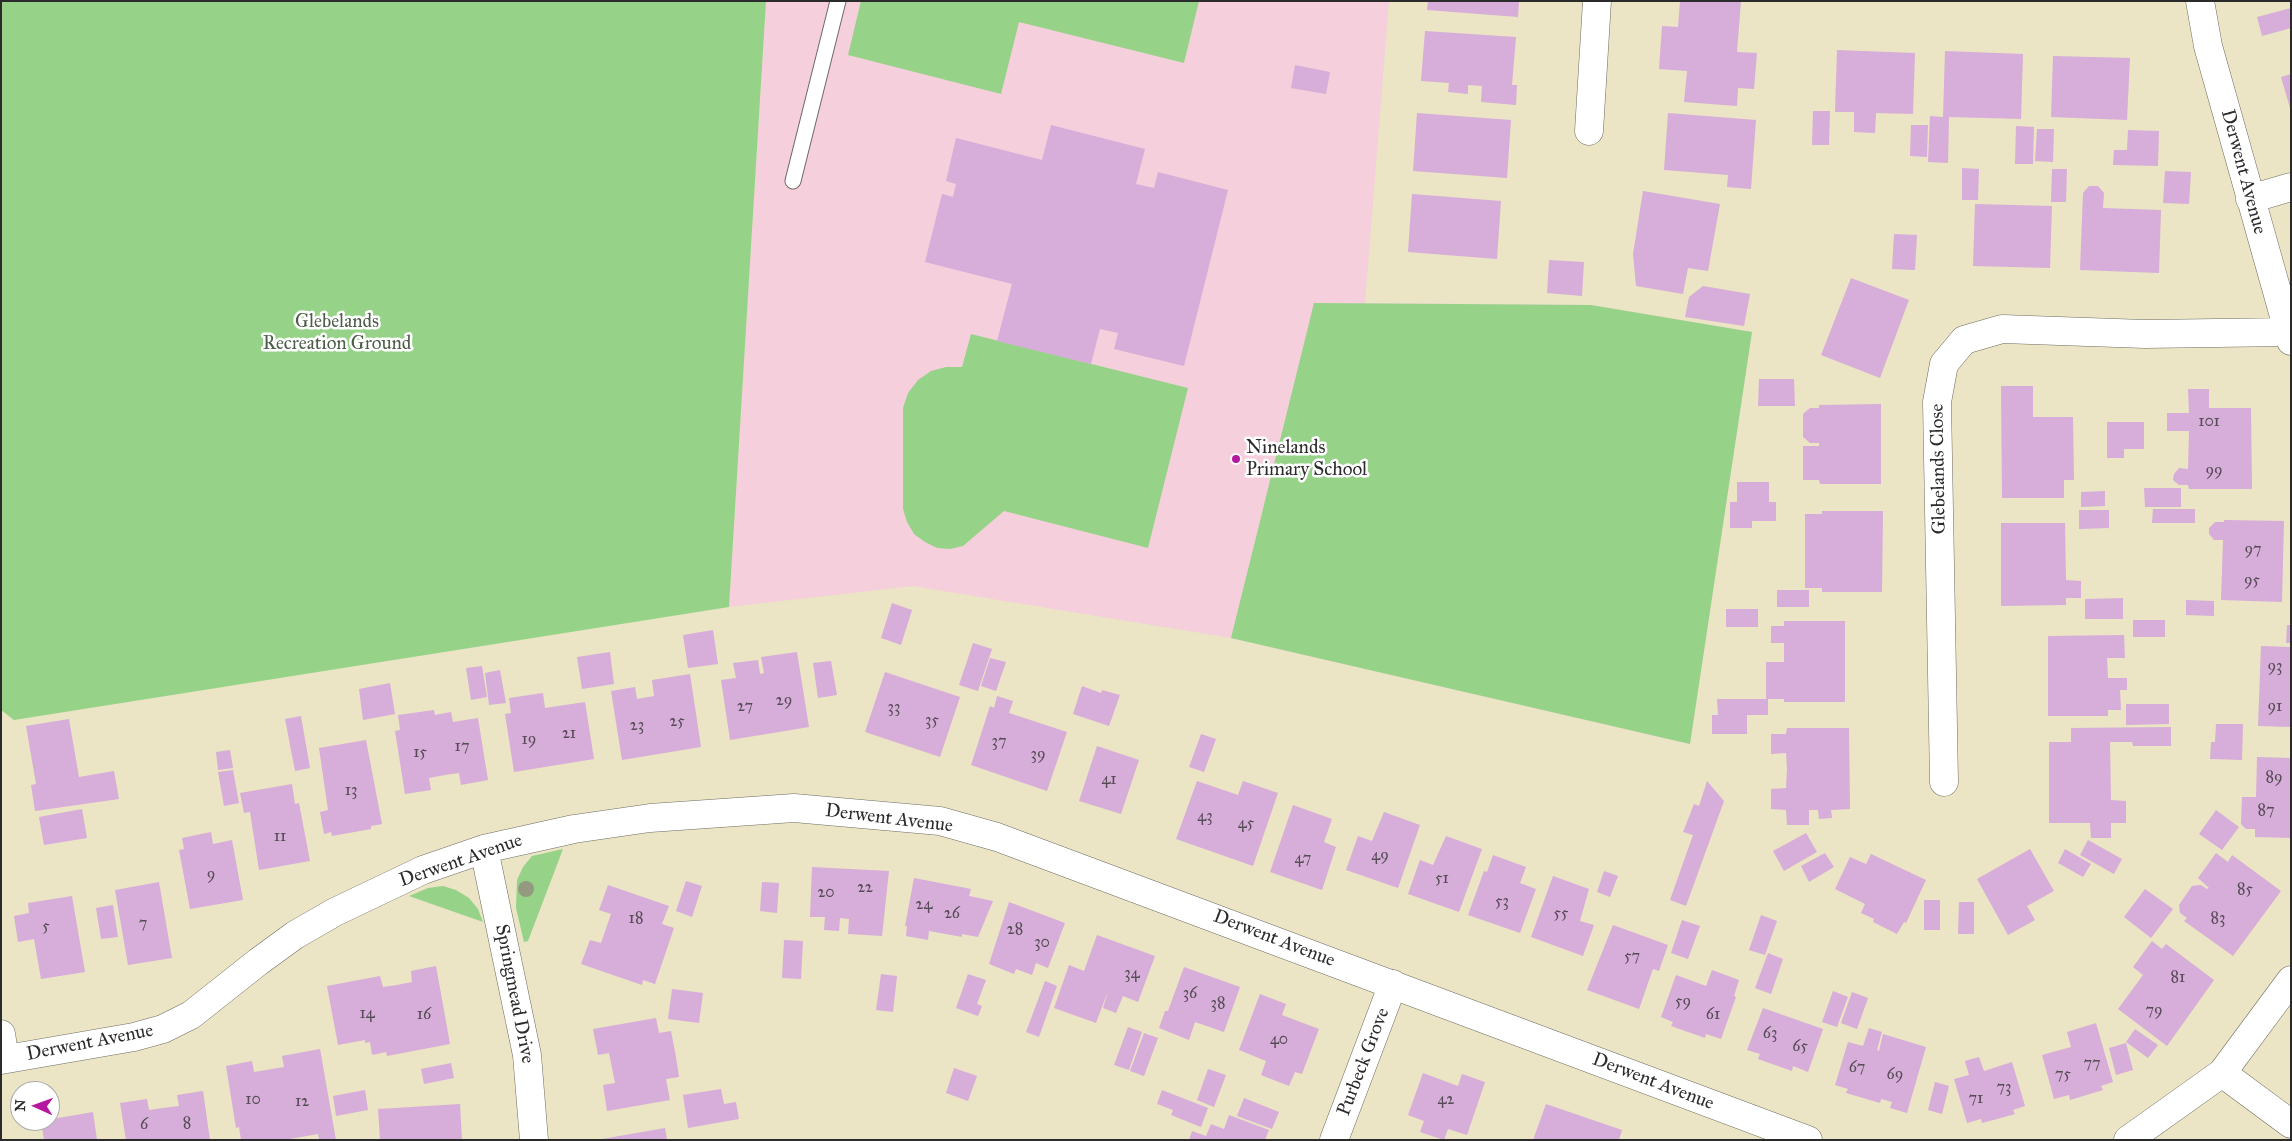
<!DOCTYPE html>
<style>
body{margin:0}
#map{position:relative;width:2292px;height:1141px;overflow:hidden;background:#ebe4c5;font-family:"IM FELL Great Primer",serif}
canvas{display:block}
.frame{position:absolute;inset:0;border:2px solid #2b2b2b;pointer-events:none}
.north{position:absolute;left:10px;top:1081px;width:50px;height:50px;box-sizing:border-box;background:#fff;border:1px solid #aaa;border-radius:50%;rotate:272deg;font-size:14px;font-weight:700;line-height:20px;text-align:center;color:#2b2b2b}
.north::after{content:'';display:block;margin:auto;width:18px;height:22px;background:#b5179e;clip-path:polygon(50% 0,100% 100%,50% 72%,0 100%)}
</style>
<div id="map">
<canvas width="2292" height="1141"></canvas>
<div class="frame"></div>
<div class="north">N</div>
</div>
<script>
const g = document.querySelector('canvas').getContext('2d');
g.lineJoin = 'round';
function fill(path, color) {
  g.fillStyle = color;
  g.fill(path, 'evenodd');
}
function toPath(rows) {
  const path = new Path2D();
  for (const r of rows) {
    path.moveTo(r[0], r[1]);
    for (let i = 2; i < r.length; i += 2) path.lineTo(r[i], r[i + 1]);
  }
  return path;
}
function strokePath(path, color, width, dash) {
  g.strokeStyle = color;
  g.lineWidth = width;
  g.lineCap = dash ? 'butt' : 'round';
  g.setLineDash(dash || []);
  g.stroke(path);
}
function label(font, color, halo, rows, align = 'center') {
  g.font = font + ' "IM FELL Great Primer",serif';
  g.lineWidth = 5;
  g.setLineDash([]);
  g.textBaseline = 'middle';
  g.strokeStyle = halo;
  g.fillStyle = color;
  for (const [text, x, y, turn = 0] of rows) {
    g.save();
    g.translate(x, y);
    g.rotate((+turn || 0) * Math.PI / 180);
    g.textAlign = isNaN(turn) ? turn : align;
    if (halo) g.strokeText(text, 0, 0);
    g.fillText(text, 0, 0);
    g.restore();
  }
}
const built = toPath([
 [766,1,1389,1,1365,303,1591,305,1752,332,1690,744,1231,638,913,586,729,607]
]);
const green = toPath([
 [1,1,766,1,729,607,14,720,1,710],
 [861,1,1199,1,1184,63,1019,22,1001,94,848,55],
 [1314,303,1591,305,1752,332,1690,744,1231,638],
 [971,334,1188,388,1148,548,1004,511,963,546,950,549,937,548,925,542,914,534,907,522,903,509,903,408,908,393,918,380,931,371,946,367,962,367],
 [563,849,528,941,524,942,516,908,517,880,523,867,532,856],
 [443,886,456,890,469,898,478,909,483,922,409,896,428,888]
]);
const building = toPath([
 [1428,1,1519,1,1518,17,1427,10],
 [1680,1,1741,1,1737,52,1757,53,1754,89,1738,88,1737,106,1684,102,1687,71,1659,69,1662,26,1678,27],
 [2291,8,2291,28,2262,36,2257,17],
 [1425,31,1516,37,1512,85,1517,85,1516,105,1481,102,1482,86,1468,85,1468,94,1448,92,1449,83,1421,81],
 [1837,50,1915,53,1913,114,1876,113,1875,133,1854,132,1854,112,1835,112],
 [1945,51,2023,54,2021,119,1949,117,1948,163,1928,162,1930,116,1943,117],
 [2053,56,2130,58,2127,120,2051,117],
 [1295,65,1330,72,1326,94,1291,88],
 [2291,74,2291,108,2290,108,2281,77],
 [1813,111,1830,111,1829,145,1812,145],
 [1417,113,1511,120,1507,178,1413,171],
 [1668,113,1756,120,1751,189,1727,187,1728,175,1664,170],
 [1051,125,1145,149,1136,184,1154,188,1158,172,1228,190,1184,366,1114,349,1118,333,1100,329,1091,364,997,341,1012,284,925,262,942,194,953,197,956,184,946,181,956,138,1042,160],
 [1911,125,1928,125,1927,157,1910,156],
 [2016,126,2034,127,2033,164,2015,164],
 [2037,129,2054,129,2053,162,2035,161],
 [2128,130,2159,131,2158,166,2113,165,2114,150,2127,150],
 [1962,168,1979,169,1978,200,1962,200],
 [2052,169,2067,169,2066,202,2051,202],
 [2165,171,2191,172,2189,204,2163,203],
 [2089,186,2098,186,2104,193,2103,208,2161,210,2159,273,2080,270,2083,193],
 [1643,191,1720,204,1708,271,1688,268,1683,294,1636,286,1633,254],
 [1412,194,1501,201,1497,259,1408,252],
 [1975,204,2052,206,2050,268,1973,266],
 [1894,234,1917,235,1915,270,1892,269],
 [1549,260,1584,262,1582,296,1547,293],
 [1851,278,1909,300,1880,378,1821,355],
 [1703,286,1750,294,1744,326,1685,317,1689,297],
 [1759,379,1794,379,1795,406,1758,406],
 [2001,386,2033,386,2033,417,2073,417,2074,480,2064,480,2064,498,2002,498],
 [2188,389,2209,389,2209,408,2251,408,2252,489,2189,489,2188,485,2179,485,2173,480,2174,474,2179,468,2188,469,2189,431,2167,431,2167,413,2189,413],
 [1881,404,1881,484,1820,484,1819,480,1803,480,1803,446,1819,446,1819,443,1810,443,1803,437,1803,414,1810,408,1819,408,1819,405],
 [2107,422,2144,422,2144,449,2124,449,2124,458,2107,458],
 [1737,482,1769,482,1769,502,1776,502,1776,521,1752,521,1752,528,1730,528,1730,502,1737,502],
 [2144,488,2181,488,2181,507,2145,507],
 [2105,491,2105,506,2081,507,2081,492],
 [2153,509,2195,509,2195,523,2152,523],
 [2079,510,2109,510,2109,528,2079,529],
 [1822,511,1883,511,1882,592,1822,592,1822,588,1805,588,1805,514,1822,514],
 [2224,520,2284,521,2282,602,2221,600,2223,540,2214,540,2209,534,2209,528,2215,522,2224,522],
 [2001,523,2065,523,2066,580,2081,581,2081,598,2066,598,2066,605,2001,606],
 [1777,590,1809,590,1809,607,1777,607],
 [2123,598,2123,619,2085,619,2085,599],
 [2186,600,2214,601,2214,616,2186,615],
 [892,603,912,610,901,645,881,638],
 [1726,609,1758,609,1758,627,1726,627],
 [2133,620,2165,620,2165,637,2133,637],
 [1784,621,1845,621,1845,702,1784,702,1784,699,1768,699,1768,715,1747,715,1747,734,1712,734,1712,715,1718,715,1717,699,1766,699,1766,662,1784,662,1784,643,1771,643,1771,626,1784,626],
 [2287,625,2291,625,2291,643,2286,643],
 [713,630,718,664,688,668,683,635],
 [2124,635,2125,658,2107,658,2108,678,2127,678,2127,690,2120,690,2121,710,2108,710,2108,716,2048,716,2048,636],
 [973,643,992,649,978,691,959,685],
 [2261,646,2291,647,2291,727,2258,726],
 [610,652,614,684,582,689,577,657],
 [797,652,809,727,730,740,721,680,736,678,733,663,758,660,760,674,764,673,761,657],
 [990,658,1006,662,996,691,981,686],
 [831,661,837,695,818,698,813,663],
 [482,666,487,697,471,700,466,668],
 [500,670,506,703,489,705,485,673],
 [885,672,960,697,940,757,865,732],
 [690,674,701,747,622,760,611,691,635,687,637,699,654,696,652,680],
 [390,683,395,714,363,720,359,689],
 [1082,686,1101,693,1102,690,1120,695,1109,726,1073,714],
 [543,693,545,708,585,702,594,759,514,772,505,714,511,713,509,698],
 [997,696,1013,701,1009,713,1067,732,1047,791,971,765,990,706,994,708],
 [2126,704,2169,704,2169,724,2126,725],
 [434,710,435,715,451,712,453,722,478,718,488,780,461,785,459,773,445,775,429,778,431,790,405,794,395,731,400,730,398,715],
 [301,716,310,768,295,771,285,719],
 [69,719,79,777,114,771,119,799,35,811,31,785,36,784,26,726],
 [2216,724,2243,724,2242,760,2210,759,2211,742,2215,742],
 [2171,727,2171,746,2133,746,2132,742,2110,742,2111,800,2126,801,2126,823,2111,823,2111,838,2091,838,2090,823,2049,823,2049,742,2071,742,2071,728],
 [1787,728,1849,728,1850,809,1831,810,1832,818,1819,819,1818,810,1809,810,1809,825,1787,825,1786,810,1771,809,1771,789,1786,788,1787,769,1786,753,1771,754,1771,734,1786,734],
 [1201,734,1216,739,1204,772,1189,767],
 [366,740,382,824,371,826,371,829,332,836,331,832,324,834,320,812,328,810,319,748],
 [1097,746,1139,760,1121,814,1079,801],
 [230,750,233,768,218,770,216,752],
 [2257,757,2291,758,2291,838,2255,837,2255,829,2246,829,2241,824,2242,797,2256,797],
 [233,770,239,803,224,806,218,772],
 [1197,781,1238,795,1243,781,1278,793,1253,866,1176,839],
 [1707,781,1724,801,1686,906,1670,900,1693,835,1683,832,1694,804,1699,806],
 [292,784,295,804,299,803,310,861,259,870,250,812,244,813,240,793],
 [1293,805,1332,819,1324,842,1336,847,1322,890,1270,872],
 [82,809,87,838,44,845,39,817],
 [2216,810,2239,827,2222,850,2199,834],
 [1384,812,1420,825,1398,888,1346,870,1358,836,1372,841],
 [211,832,213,844,232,840,243,900,190,909,179,850,184,849,182,838],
 [1806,833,1817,852,1784,871,1773,851],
 [1446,836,1482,849,1459,912,1408,894,1420,860,1433,865],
 [2088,840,2122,859,2114,874,2080,855],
 [2030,849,2054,891,2027,906,2035,920,2008,935,1977,879],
 [2065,849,2091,864,2083,877,2058,863],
 [1825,853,1834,867,1809,882,1801,866],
 [2216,853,2228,862,2232,855,2281,891,2233,956,2184,921,2187,918,2180,913,2179,905,2192,886,2201,885,2207,889,2209,888,2198,878],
 [1871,854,1926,880,1906,923,1904,922,1897,934,1873,922,1874,919,1861,913,1865,904,1835,889,1850,857,1866,864],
 [1493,855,1526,867,1520,883,1536,889,1520,933,1468,915,1484,871,1487,872],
 [812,867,889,871,882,936,848,934,849,919,840,918,839,931,824,930,825,917,810,917],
 [1604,871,1618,876,1610,897,1597,892],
 [1553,876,1589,889,1580,921,1594,925,1583,956,1531,937],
 [914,878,971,889,969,896,993,901,978,937,962,934,962,937,929,931,928,940,906,936,907,926,905,926],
 [686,881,702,886,692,917,676,911],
 [159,882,172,958,128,965,115,890],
 [762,882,779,883,777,913,760,911],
 [608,885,669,906,662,924,674,928,655,984,643,980,642,985,581,964,590,940,601,943,611,914,599,910],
 [2145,889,2173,909,2151,938,2124,917],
 [72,896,85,972,41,979,34,939,18,942,14,916,29,913,28,903],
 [1924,900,1940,900,1940,930,1924,930],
 [1009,902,1065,923,1048,968,1036,963,1032,975,1016,969,1014,974,989,964],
 [1959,902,1974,902,1974,934,1958,934],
 [113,905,118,937,101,939,96,908],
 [1761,915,1777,921,1765,955,1749,950],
 [1682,920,1700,926,1688,959,1671,953],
 [1613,925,1668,945,1659,971,1653,969,1639,1009,1587,990],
 [1097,935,1155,956,1138,1002,1123,996,1116,1013,1103,1008,1108,991,1096,1023,1054,1008,1069,965,1084,971],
 [784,940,803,941,801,979,782,978],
 [2152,941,2162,949,2166,944,2214,980,2167,1046,2118,1009,2143,975,2133,967],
 [1768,953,1783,959,1771,994,1755,988],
 [436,966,450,1044,387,1056,386,1052,372,1055,370,1042,365,1043,365,1040,338,1045,327,986,380,976,383,987,397,985,412,982,411,971],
 [1184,967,1240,987,1224,1032,1195,1022,1189,1040,1159,1028,1165,1011,1168,1011],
 [1712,970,1739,980,1734,996,1736,997,1721,1039,1706,1034,1705,1038,1671,1026,1673,1022,1661,1017,1676,975,1706,986],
 [881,974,897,976,893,1012,876,1010],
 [968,974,986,980,977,1004,982,1006,978,1016,956,1008],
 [1045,981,1057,986,1039,1037,1026,1032],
 [672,989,703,993,699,1023,668,1019],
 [1833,991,1848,997,1837,1027,1822,1022],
 [1852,992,1868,998,1857,1029,1841,1023],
 [1260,994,1286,1004,1282,1015,1319,1029,1302,1074,1295,1072,1289,1086,1261,1075,1266,1061,1239,1050],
 [1763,1008,1823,1029,1808,1072,1793,1066,1792,1071,1758,1059,1760,1054,1747,1050],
 [656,1018,659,1033,671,1031,676,1057,679,1077,666,1079,670,1100,607,1111,603,1085,615,1083,609,1053,598,1055,593,1029],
 [2096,1023,2113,1082,2101,1086,2103,1090,2070,1100,2069,1095,2054,1099,2042,1055,2071,1047,2067,1032],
 [1128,1027,1142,1032,1129,1070,1114,1065],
 [1869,1028,1882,1032,1877,1050,1879,1051,1883,1034,1926,1047,1907,1113,1890,1108,1892,1102,1881,1099,1880,1103,1846,1093,1848,1089,1835,1085,1848,1042,1863,1046],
 [2135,1029,2158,1045,2148,1058,2126,1042],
 [1144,1033,1158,1038,1144,1076,1130,1071],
 [2126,1043,2133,1070,2116,1075,2109,1048],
 [320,1049,336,1140,319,1140,318,1134,284,1140,241,1140,239,1127,236,1128,226,1066,252,1061,254,1072,284,1067,282,1056],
 [1979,1057,1984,1071,2012,1062,2025,1106,2013,1110,2015,1114,1997,1119,1982,1123,1981,1119,1967,1123,1954,1079,1969,1075,1965,1061],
 [451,1063,454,1078,424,1084,421,1069],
 [954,1068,977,1076,968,1101,946,1093],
 [1208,1069,1226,1075,1214,1107,1197,1100],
 [1423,1073,1458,1086,1462,1074,1485,1082,1467,1135,1448,1129,1444,1140,1420,1132,1424,1121,1408,1115],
 [1935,1082,1949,1086,1942,1114,1928,1110],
 [721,1089,724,1104,736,1102,739,1119,688,1128,683,1095],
 [365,1090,368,1110,336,1116,333,1096],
 [1162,1090,1208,1108,1201,1127,1171,1115,1173,1110,1157,1104],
 [203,1091,210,1140,126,1140,120,1103,147,1099,149,1110,163,1108,179,1106,177,1095],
 [1244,1098,1279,1112,1272,1129,1237,1116],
 [460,1104,462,1140,380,1140,378,1109],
 [1546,1104,1622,1130,1619,1140,1533,1140],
 [93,1112,97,1140,44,1140,41,1121],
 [1229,1115,1269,1130,1265,1140,1189,1140,1192,1131,1206,1136,1211,1124,1224,1129],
 [665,1128,667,1140,602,1140,602,1139]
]);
const lane = toPath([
 [793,181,838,1]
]);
const street = toPath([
 [2200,1,2208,46,2291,341],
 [1589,131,1597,1],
 [2250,199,2291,187],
 [1944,782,1937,402,1944,364,1964,340,2002,329,2145,334,2288,332],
 [484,849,527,1055,534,1140],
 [1,1034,5,1059],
 [1,1060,134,1037,163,1029,191,1015,258,962,295,935,335,912,423,870,484,849,574,829,650,818,794,808,940,821,997,837,1808,1140],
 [2222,1073,2291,1124],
 [1334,1140,1393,984],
 [2128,1140,2222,1073,2291,980]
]);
const trees = [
 [526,889]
];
const markers = [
 [1236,459,5,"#b5179e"]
];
const numberNames = [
 ["101",2209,422],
 ["99",2214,471],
 ["97",2253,550],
 ["95",2252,581],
 ["93",2275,667],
 ["29",784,701],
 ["27",745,707],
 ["91",2275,707],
 ["33",894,708],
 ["35",932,721],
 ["25",677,722],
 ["23",637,726],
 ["21",569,734],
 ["19",529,740],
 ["37",999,742],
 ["17",462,747],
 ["15",420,753],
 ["39",1038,755],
 ["89",2274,778],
 ["41",1109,780],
 ["13",351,791],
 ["87",2266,811],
 ["43",1205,817],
 ["45",1246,824],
 ["11",280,837],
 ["49",1380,856],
 ["47",1303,859],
 ["9",211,875],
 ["51",1442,879],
 ["22",865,888],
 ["85",2245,890],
 ["20",826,893],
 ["53",1502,902],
 ["24",924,905],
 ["26",952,914],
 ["55",1561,914],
 ["18",636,919],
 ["83",2218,919],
 ["7",143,924],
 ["5",46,927],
 ["28",1015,930],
 ["30",1042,943],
 ["57",1632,957],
 ["34",1132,974],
 ["81",2178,978],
 ["36",1190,994],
 ["59",1683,1002],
 ["38",1218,1004],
 ["79",2154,1011],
 ["14",367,1014],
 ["16",424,1015],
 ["61",1713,1015],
 ["63",1770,1034],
 ["40",1279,1040],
 ["65",1800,1047],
 ["77",2092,1064],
 ["67",1857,1068],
 ["69",1895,1075],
 ["75",2063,1075],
 ["73",2004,1088],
 ["71",1976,1099],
 ["10",253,1100],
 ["42",1446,1100],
 ["12",302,1102],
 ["8",187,1124],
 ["6",144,1125]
];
const streetNames = [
 ["Derwent Avenue",2243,172,75],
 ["Glebelands Close",1939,469,-91],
 ["Derwent Avenue",889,819,7],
 ["Derwent Avenue",461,861,-19],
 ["Derwent Avenue",1274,939,21],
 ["Springmead Drive",514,994,79],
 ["Derwent Avenue",90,1043,-11],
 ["Purbeck Grove",1364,1062,-69],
 ["Derwent Avenue",1653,1082,21]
];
const parkNames = [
 ["Glebelands",337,322],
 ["Recreation Ground",337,344]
];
const poiNames = [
 ["Ninelands",1246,448],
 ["Primary School",1246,470]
];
fill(built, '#f5cfdb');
fill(green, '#96d388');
fill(building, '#d7add9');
strokePath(lane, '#6e6c61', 17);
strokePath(street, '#6e6c61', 29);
strokePath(lane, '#fff', 15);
strokePath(street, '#fff', 28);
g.fillStyle = '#939a80';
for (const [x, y] of trees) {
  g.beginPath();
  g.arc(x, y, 8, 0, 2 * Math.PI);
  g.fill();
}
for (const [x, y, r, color] of markers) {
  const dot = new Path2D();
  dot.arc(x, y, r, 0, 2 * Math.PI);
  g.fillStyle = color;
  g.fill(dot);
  strokePath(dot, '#fff', 2);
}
label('16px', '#564c56', null, numberNames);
label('19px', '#2b2b2b', '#fff', streetNames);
label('19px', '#4b5d47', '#fff', parkNames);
label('19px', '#2b2b2b', '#fff', poiNames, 'left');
</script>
